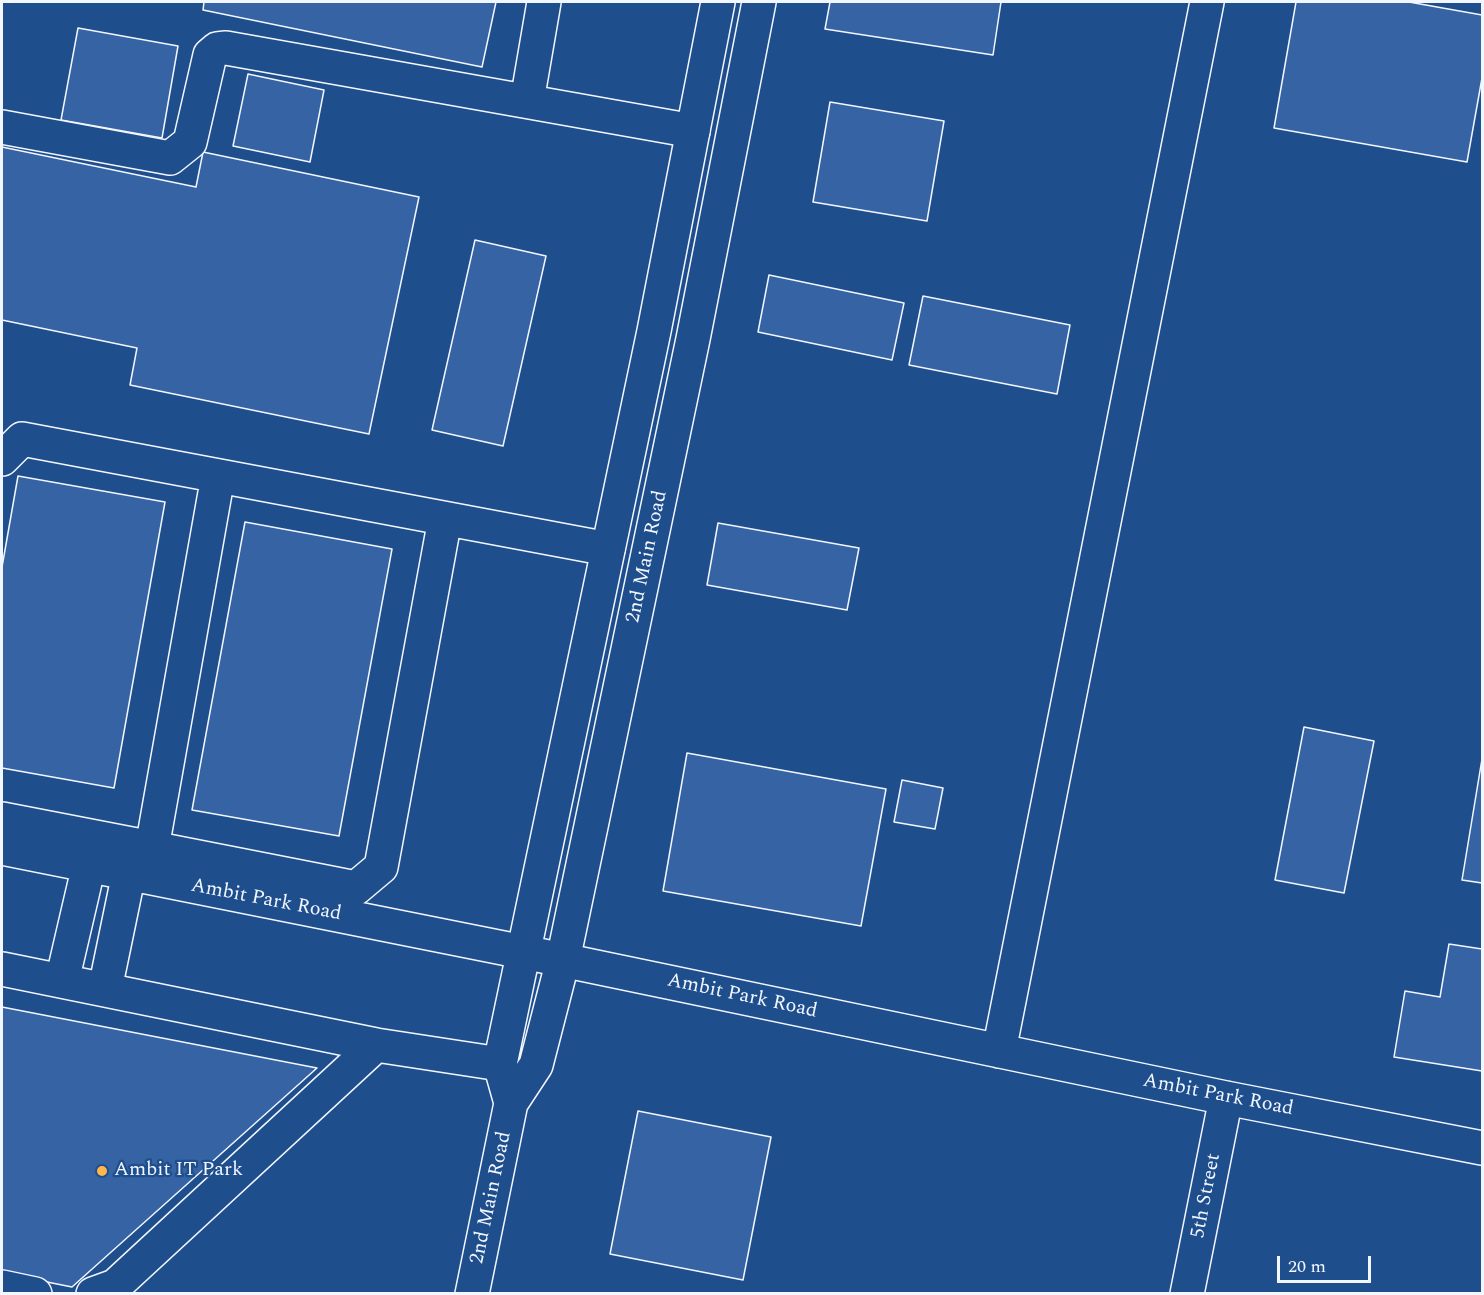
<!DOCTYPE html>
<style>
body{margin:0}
#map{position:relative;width:1484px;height:1295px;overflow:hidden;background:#1f4e8c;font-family:Spectral,serif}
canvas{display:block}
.frame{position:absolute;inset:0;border:3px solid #f2f6ff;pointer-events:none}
.scale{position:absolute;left:1277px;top:1256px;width:94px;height:27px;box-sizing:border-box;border:3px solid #f2f6ff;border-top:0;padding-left:8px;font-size:18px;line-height:21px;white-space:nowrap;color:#f2f6ff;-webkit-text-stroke:4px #1f4e8c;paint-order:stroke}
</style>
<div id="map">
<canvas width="1484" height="1295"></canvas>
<div class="frame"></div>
<div class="scale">20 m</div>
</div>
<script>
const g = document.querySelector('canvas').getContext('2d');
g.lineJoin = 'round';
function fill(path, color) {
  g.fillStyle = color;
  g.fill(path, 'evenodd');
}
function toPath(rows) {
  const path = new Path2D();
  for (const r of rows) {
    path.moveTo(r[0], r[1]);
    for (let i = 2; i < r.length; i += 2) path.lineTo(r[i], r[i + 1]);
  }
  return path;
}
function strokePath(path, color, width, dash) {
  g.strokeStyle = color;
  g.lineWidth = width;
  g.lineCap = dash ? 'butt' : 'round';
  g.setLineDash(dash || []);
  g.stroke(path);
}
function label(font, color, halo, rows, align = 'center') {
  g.font = font + ' Spectral,serif';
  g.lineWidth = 4.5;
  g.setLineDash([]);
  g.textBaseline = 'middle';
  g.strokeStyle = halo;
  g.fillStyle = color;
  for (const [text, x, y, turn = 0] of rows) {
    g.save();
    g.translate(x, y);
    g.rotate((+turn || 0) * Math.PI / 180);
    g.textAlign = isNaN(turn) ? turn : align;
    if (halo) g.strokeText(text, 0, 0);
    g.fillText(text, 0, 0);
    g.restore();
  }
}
const building = toPath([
 [204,2,496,2,482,67,203,10,204,2],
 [830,2,1001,2,993,55,825,29,830,2],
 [1296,2,1409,2,1482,15,1482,78,1467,162,1274,128,1296,2],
 [78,28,178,46,162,138,61,120,78,28],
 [248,74,324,90,310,162,233,146,248,74],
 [830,102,944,121,927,221,813,202,830,102],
 [2,147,196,187,203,152,419,197,369,434,130,385,137,348,2,320,2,147],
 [475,240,546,256,503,446,432,430,475,240],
 [769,275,904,303,892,360,758,332,769,275],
 [923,296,1070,325,1057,394,909,365,923,296],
 [18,476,165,502,114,788,2,768,2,567,18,476],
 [245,522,392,549,339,836,192,810,245,522],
 [718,523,859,548,847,610,707,585,718,523],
 [1304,727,1374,741,1344,893,1275,880,1304,727],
 [687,753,886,789,861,926,663,891,687,753],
 [1482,759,1482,883,1462,880,1482,759],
 [902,780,943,788,935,829,894,822,902,780],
 [1449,944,1482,949,1482,1071,1394,1057,1405,991,1440,997,1449,944],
 [2,1007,317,1068,72,1287,2,1273,2,1007],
 [638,1111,771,1137,743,1280,610,1254,638,1111]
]);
const minor = toPath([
 [527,101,544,2],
 [2,127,170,158,190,142,210,55,217,49,226,48,693,131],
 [2,459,22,439,608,549],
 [218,476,152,848,356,888,381,867,445,519],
 [2,819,152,848,148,870],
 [2,848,543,956,1226,1098,1482,1148],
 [2,969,376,1045,115,1286,93,1294],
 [62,981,89,865],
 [105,989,129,873],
 [376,1045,500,1064],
 [999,1051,1207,2],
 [2,1287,35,1294],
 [1187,1294,1226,1098]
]);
const major = toPath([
 [511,1103,500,1064,654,331,718,2],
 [472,1294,511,1103,536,1065,563,960,693,339,759,2]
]);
const markers = [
 [102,1171,6,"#ffb74d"]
];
const streetNames = [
 ["2nd Main Road",648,557,-78],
 ["Ambit Park Road",266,901,11],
 ["Ambit Park Road",742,997,12],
 ["Ambit Park Road",1218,1096,11],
 ["5th Street",1207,1196,-79],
 ["2nd Main Road",492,1198,-78]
];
const poiNames = [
 ["Ambit IT Park",114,1171]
];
fill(building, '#3563a3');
strokePath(building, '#f2f6ff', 1.5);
strokePath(minor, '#f2f6ff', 36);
strokePath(major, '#f2f6ff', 36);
strokePath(minor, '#1f4e8c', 33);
strokePath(major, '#1f4e8c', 33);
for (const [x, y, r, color] of markers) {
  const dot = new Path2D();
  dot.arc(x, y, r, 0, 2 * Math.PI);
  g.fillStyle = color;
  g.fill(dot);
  strokePath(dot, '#1f4e8c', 2);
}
label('20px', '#f2f6ff', '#1f4e8c', streetNames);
label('20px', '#f2f6ff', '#1f4e8c', poiNames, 'left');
</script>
